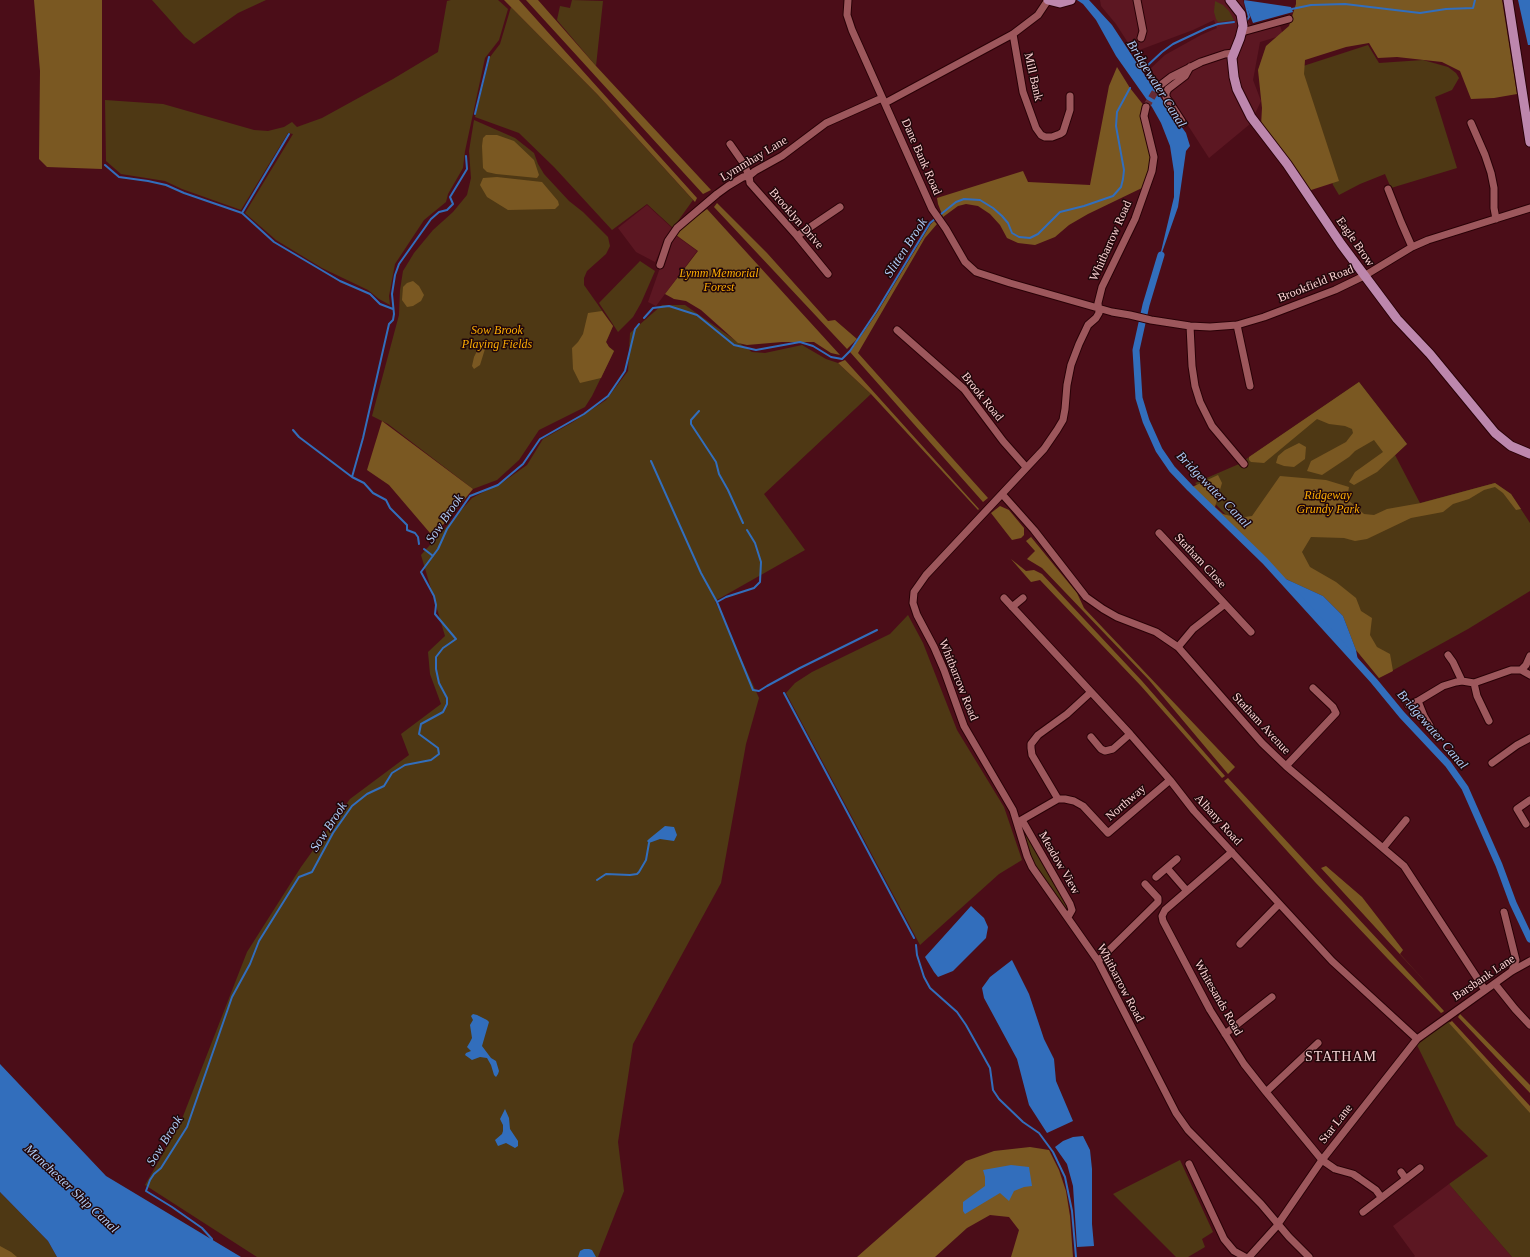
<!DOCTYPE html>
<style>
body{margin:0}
canvas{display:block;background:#4b0d18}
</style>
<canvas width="1530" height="1257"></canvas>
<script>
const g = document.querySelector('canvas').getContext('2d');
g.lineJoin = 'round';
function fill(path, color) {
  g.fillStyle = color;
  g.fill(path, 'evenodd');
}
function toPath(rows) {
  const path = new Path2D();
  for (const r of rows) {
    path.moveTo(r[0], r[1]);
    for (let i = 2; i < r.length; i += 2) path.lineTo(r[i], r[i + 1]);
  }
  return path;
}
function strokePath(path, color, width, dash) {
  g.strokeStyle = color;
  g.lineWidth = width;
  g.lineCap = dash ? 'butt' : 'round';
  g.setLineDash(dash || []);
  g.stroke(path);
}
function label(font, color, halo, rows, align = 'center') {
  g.font = font + ' Georgia,serif';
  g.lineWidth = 3;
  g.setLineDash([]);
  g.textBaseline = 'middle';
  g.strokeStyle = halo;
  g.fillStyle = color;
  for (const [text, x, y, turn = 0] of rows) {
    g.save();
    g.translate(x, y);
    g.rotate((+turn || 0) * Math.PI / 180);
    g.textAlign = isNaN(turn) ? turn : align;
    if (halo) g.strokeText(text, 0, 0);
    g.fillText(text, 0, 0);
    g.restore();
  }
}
const built = toPath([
 [1100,0,1243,0,1246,18,1251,25,1252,26,1278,19,1283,35,1260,42,1253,80,1261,101,1250,124,1209,158,1171,99,1150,69,1165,55,1201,35,1217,28,1214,20,1193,30,1134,52,1116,24,1101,6],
 [647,205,672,228,655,262,636,252,618,228],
 [675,235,697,251,656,306,648,302,668,245],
 [1449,1184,1512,1257,1414,1257,1415,1256,1393,1226]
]);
const green = toPath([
 [152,0,266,0,238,13,194,44,185,37],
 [451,0,498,0,508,9,499,40,485,58,465,151,463,168,448,194,446,202,424,220,395,264,389,296,390,305,379,299,368,290,322,268,276,240,245,213,293,134,288,133,241,210,182,189,165,181,121,174,106,161,105,100,163,104,254,130,268,131,284,127,292,122,297,127,322,118,393,79,438,52,447,1],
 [572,0,603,1,596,66,557,20,560,6,570,8],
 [1215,1,1223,5,1229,11,1234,20,1218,22,1216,19,1214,12],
 [511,7,597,94,693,200,673,228,647,204,612,230,554,167,519,133,475,117,490,57,500,44],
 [1368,45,1379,63,1423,60,1448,67,1456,73,1459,78,1452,90,1435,97,1457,168,1391,188,1385,174,1360,184,1339,195,1333,185,1294,69],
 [474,120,515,138,534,153,538,164,544,174,569,201,583,212,608,237,610,246,606,254,587,271,584,278,584,285,613,326,606,342,609,347,614,351,592,396,585,407,539,430,519,460,497,480,473,489,388,424,372,416,399,315,400,290,403,271,414,253,433,230,453,212,467,195,471,178,469,151],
 [640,261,655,271,641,303,633,317,618,332,599,303],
 [662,305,685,305,752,352,765,353,802,345,826,359,838,363,871,394,764,494,805,550,715,601,759,698,746,744,721,883,633,1044,618,1142,624,1191,598,1257,257,1257,145,1185,180,1124,247,952,301,867,350,799,409,755,401,734,441,704,430,674,428,652,445,636,421,555,472,498,503,482,527,465,543,439,573,422,606,400,628,371,630,333],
 [1359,382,1407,444,1395,455,1420,503,1495,483,1511,494,1530,523,1530,591,1468,629,1379,678,1356,650,1343,616,1323,596,1292,583,1195,483,1239,464],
 [908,615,923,643,957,730,1004,807,1022,860,999,874,920,945,786,693,795,683,812,672,890,634],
 [1022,820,1070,904,1068,917,1036,874,1018,822],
 [1448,1020,1530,1112,1530,1257,1512,1257,1449,1184,1488,1156,1456,1125,1417,1045],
 [1180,1160,1213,1232,1202,1239,1205,1247,1188,1257,1176,1257,1113,1194],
 [0,1192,48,1241,57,1257,0,1257]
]);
const forest = toPath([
 [34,0,102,0,102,169,47,167,39,159,40,71],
 [504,0,519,0,697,198,695,202,597,94],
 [526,0,538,0,596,66,711,190,703,194],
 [1296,0,1502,0,1517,94,1494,98,1471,99,1460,71,1442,62,1397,57,1378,58,1369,43,1346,47,1305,60,1304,74,1339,181,1308,191,1261,126,1262,108,1258,70,1266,46,1289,26,1296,4],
 [1117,67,1130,88,1145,107,1153,157,1144,187,1088,214,1069,225,1055,237,1035,245,1018,243,1007,238,1000,225,990,214,978,206,966,204,958,206,943,217,938,204,937,198,1023,171,1028,182,1090,185,1109,86],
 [486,135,497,135,514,141,534,160,539,175,537,178,496,174,487,172,483,168,482,146,483,138],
 [497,177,542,182,558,201,559,205,555,209,508,210,487,197,480,185,483,178],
 [717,203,767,253,828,321,835,320,857,339,847,349,714,207],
 [707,209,840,355,831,353,814,342,782,342,747,345,738,343,701,310,686,301,674,299,665,294,698,251,676,235,681,228],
 [934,221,937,224,925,238,858,353,988,498,983,502,850,352,877,313,931,224],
 [413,281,419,286,424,295,421,301,413,306,407,307,402,300,403,287,407,283],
 [602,311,613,326,606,342,609,347,614,351,601,378,580,383,573,369,572,348,578,342,583,334,588,313],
 [481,343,485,343,485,349,480,365,474,369,472,366,474,357],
 [845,360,979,509,978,510,871,394,838,363],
 [1359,382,1407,444,1377,472,1354,485,1349,482,1355,472,1383,452,1374,440,1355,451,1349,457,1322,475,1307,471,1311,461,1346,442,1353,433,1352,429,1345,426,1329,424,1317,419,1264,463,1251,462,1249,460,1249,457],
 [382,421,473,489,444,524,430,533,389,485,367,470],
 [1299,443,1306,447,1305,459,1294,467,1284,466,1276,463,1278,456,1285,450],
 [1218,475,1222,483,1215,507,1223,514,1238,518,1252,516,1280,476,1326,480,1349,487,1347,499,1364,514,1374,515,1387,509,1421,503,1495,483,1511,494,1521,509,1516,510,1503,493,1495,487,1484,490,1469,499,1453,504,1443,512,1411,518,1367,539,1355,541,1344,538,1311,537,1302,552,1310,567,1336,582,1356,598,1361,611,1372,618,1370,635,1377,647,1390,654,1393,671,1379,678,1356,650,1343,616,1323,596,1277,575,1262,558,1190,488],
 [1000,506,1009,510,1024,528,1024,535,1021,538,1012,540,991,513],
 [1031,537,1077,593,1084,608,1235,767,1228,774,1149,680,1042,568,1027,559,1035,551,1026,541],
 [1011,559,1026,571,1034,570,1042,574,1142,681,1225,776,1222,778,1141,686,1040,580,1031,582],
 [1228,778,1444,1011,1443,1012,1441,1013,1388,959,1315,882,1224,781],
 [1326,866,1362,897,1403,950,1400,954,1429,986,1321,868],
 [1460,1014,1530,1085,1530,1093,1458,1017],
 [1452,1021,1530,1106,1530,1113,1449,1023],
 [1030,1147,1049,1150,1059,1170,1066,1191,1070,1216,1073,1257,1011,1257,1019,1230,1009,1217,990,1215,967,1228,935,1257,857,1257,966,1161,994,1151],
 [0,1246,11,1252,17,1257,0,1257]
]);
const water = toPath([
 [1077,0,1089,0,1112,25,1148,80,1186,133,1190,146,1186,151,1178,207,1158,264,1174,197,1174,172,1170,146,1161,123,1152,107,1116,56,1096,20,1083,4],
 [1244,0,1291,7,1293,12,1253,23],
 [1518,0,1530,0,1530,45,1528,45],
 [1277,575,1323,596,1343,616,1356,650,1359,666,1323,624],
 [665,826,674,827,677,835,674,841,660,839,649,843,647,841,649,839],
 [971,906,984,918,988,927,986,938,953,971,938,977,934,972,925,957],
 [1012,960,1029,994,1044,1039,1054,1059,1056,1081,1073,1121,1047,1133,1029,1105,1017,1059,984,998,982,988,990,977],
 [473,1014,477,1015,487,1020,489,1022,482,1046,491,1058,496,1061,499,1071,498,1074,496,1077,494,1075,491,1065,487,1058,480,1057,472,1060,465,1055,466,1053,471,1051,467,1047,470,1042,472,1038,470,1025,473,1020,471,1016],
 [0,1064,106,1176,241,1257,57,1257,48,1241,0,1192],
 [505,1109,509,1118,510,1129,518,1141,518,1146,515,1148,506,1143,498,1146,495,1140,502,1134,503,1131,503,1125,500,1119],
 [1083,1136,1090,1150,1092,1169,1092,1224,1094,1246,1077,1247,1073,1186,1067,1164,1055,1147,1063,1141,1073,1137],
 [1011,1165,1029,1167,1032,1186,1024,1187,1014,1191,1009,1201,1000,1193,965,1214,963,1211,963,1202,985,1186,985,1177,983,1170],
 [584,1249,589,1249,592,1250,596,1257,578,1257,580,1251]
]);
const stream = toPath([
 [1245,2,1249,17,1247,20],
 [1292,9,1311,5,1345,4,1420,13,1446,9,1473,8,1475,0],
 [1148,65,1162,52,1173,44,1207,28,1218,24,1234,22],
 [475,114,489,57],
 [105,165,119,177,148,181,166,185,184,193,242,213,274,242,340,281,370,294,380,304,393,309],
 [242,213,289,134],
 [644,318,653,308,669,306,697,315,734,345,756,350,800,342,813,346,831,357,842,359,850,351,876,312,930,223,956,202,964,199,980,200,993,208,1002,216,1008,223,1012,233,1019,237,1030,238,1038,234,1060,212,1084,206,1113,196,1121,187,1123,179,1124,170,1116,126,1117,112,1130,88],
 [699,411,691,420,691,424,716,462,719,474,728,490,743,523],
 [293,430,299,437,352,477,364,483,373,493,386,500,390,508,407,525,407,530,415,533,418,537,419,544],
 [651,461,701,573,717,602,753,690,759,691,767,686,800,668,877,630],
 [352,477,363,438,389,324,393,320,394,314,392,294,395,275,399,264,431,219,439,212,447,210,453,204,450,197,467,169,466,156],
 [424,549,433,556],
 [717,602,726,597,754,588,760,582,761,562,755,543,747,530],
 [784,693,914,938],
 [597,880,606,874,630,875,637,874,639,872,646,860,649,843],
 [916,945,917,955,924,977,930,988,957,1012,966,1025,990,1068,993,1090,999,1099,1023,1122,1039,1133,1053,1152,1065,1177,1072,1211,1076,1257],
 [212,1241,212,1239,202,1228,172,1207,146,1191,150,1180,154,1174,161,1168,187,1127,232,997,250,964,259,941,299,877,312,872,333,833,352,806,367,794,384,786,392,773,405,765,431,760,439,754,438,748,419,734,421,724,443,712,447,704,447,698,439,683,436,669,436,657,443,648,456,639,435,614,436,605,434,596,421,572,438,549,447,529,470,496,498,485,523,464,540,439,584,414,608,396,625,371,635,329,639,324]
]);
const canal = toPath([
 [1161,255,1146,305,1136,350,1139,398,1146,421,1159,450,1172,469,1190,488,1265,561,1374,681,1402,715,1448,764,1465,788,1499,865,1513,903,1530,939]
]);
const minorTunnel = toPath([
 [1146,107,1158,87]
]);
const minor = toPath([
 [848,0,847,15,852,30,932,209,946,229,965,262,976,272,1010,283,1112,312,1130,315,1151,320,1190,326,1210,327,1237,325,1264,317,1335,290,1364,276,1412,247,1428,240,1530,208],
 [1137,0,1143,31,1141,38],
 [1242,32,1289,19],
 [1013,34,1023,92,1036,128,1041,135,1045,137,1052,137,1060,134,1063,132,1070,110,1070,96],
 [1158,87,1171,77,1201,62,1225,54,1234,53],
 [885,103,1013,34,1038,15,1048,0],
 [1146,107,1144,116,1154,157,1152,171,1135,219,1102,287,1098,303,1099,313,1096,318,1088,325,1079,344,1071,365,1067,385,1065,409,1063,420,1057,430,1044,449,926,575,914,592,913,603,917,615,934,647,944,670,964,726,1013,810,1027,856,1032,867,1098,961,1176,1113,1188,1130,1261,1204,1289,1237,1309,1257],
 [1183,123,1166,97,1166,93,1168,89,1185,76,1190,67],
 [1471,123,1485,155,1491,173,1494,188,1494,208,1496,219],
 [730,144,744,164,749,176,750,183,797,236,828,274],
 [1388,189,1401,222,1412,247],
 [797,236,840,207],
 [660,265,668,241,677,228,717,194,728,186,743,177,749,176,755,171,782,156,826,123,882,98],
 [1237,325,1250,386],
 [1190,326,1192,366,1195,386,1200,402,1212,426,1244,464],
 [897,330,964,389,1003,441,1026,467],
 [1002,494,1034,530,1086,597,1103,609,1117,617,1156,632,1178,647,1262,743,1286,766,1404,866,1485,990],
 [1159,533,1251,632],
 [1004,598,1130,734,1170,780,1194,811,1332,961,1417,1039],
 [1012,607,1023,598],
 [1178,647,1193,629,1225,604],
 [1448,655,1453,662,1462,681],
 [1521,670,1526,665,1530,656],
 [1474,683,1477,696,1489,721],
 [1418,701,1424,716,1430,726],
 [1408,705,1418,701,1443,686,1456,682,1462,681,1474,683,1511,670,1521,670,1530,675],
 [1091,737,1101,749,1105,751,1113,749,1130,734],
 [1492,763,1517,745,1530,738],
 [1286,766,1336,713,1333,707,1313,688],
 [1058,799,1032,755,1031,748,1031,744,1038,735,1067,714,1091,692],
 [1022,820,1070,904,1072,910,1068,917],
 [1018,822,1058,799,1065,799,1074,801,1083,806,1108,833,1170,780],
 [1526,824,1517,809,1530,800],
 [1383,848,1406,820],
 [1232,852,1165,910,1162,916,1163,921,1210,1010,1244,1064,1266,1092,1322,1160,1335,1169,1353,1174,1359,1178,1376,1190,1381,1197],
 [1167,868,1187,891],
 [1156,877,1177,859],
 [1504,912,1516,960,1512,971],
 [1240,944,1279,904],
 [1098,961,1158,902,1158,898,1145,884],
 [1495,984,1515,1009,1530,1025],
 [1225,1034,1272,997],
 [1266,1092,1318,1043],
 [1189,1164,1224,1239,1234,1251,1245,1257],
 [1401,1172,1406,1179],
 [1363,1212,1420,1168],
 [1249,1257,1276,1227,1322,1160,1417,1039,1512,971,1530,961]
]);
const major = toPath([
 [1048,0,1060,3,1071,0],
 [1230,0,1241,14,1243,26,1240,38,1232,58,1234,77,1237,89,1251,117,1287,164,1341,244,1397,319,1430,354,1495,433,1511,446,1530,454],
 [1508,0,1530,142]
]);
const streetNames = [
 ["Mill Bank",1033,77,77],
 ["Dane Bank Road",921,157,66],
 ["Lymmhay Lane",754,159,-31],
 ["Brooklyn Drive",796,219,49],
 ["Whitbarrow Road",1111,241,-66],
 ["Eagle Brow",1355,242,55],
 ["Brookfield Road",1316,284,-22],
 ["Brook Road",982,397,51],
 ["Statham Close",1200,561,47],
 ["Whitbarrow Road",958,680,68],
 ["Statham Avenue",1261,724,47],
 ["Northway",1126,803,-41],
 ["Albany Road",1218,820,48],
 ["Meadow View",1059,863,60],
 ["Barsbank Lane",1484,978,-34],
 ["Whitbarrow Road",1120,983,62],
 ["Whitesands Road",1218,998,60],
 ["Star Lane",1336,1124,-52]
];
const parkNames = [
 ["Lymm Memorial",719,274],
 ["Forest",719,288],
 ["Sow Brook",497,331],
 ["Playing Fields",497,345],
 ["Ridgeway",1328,496],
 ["Grundy Park",1328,510]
];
const waterNames = [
 ["Bridgewater Canal",1156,84,58],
 ["Slitten Brook",906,248,-57],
 ["Bridgewater Canal",1213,490,46],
 ["Sow Brook",445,519,-56],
 ["Bridgewater Canal",1432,730,49],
 ["Sow Brook",329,827,-57],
 ["Sow Brook",165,1141,-58],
 ["Manchester Ship Canal",71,1189,43]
];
const quarterNames = [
 ["STATHAM",1341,1057]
];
fill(built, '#5c1722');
fill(green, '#4e3814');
fill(forest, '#7a5822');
fill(water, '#326ebc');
strokePath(stream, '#326ebc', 2);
strokePath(canal, '#326ebc', 7);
strokePath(minorTunnel, '#662b34', 7, [7, 3.5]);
strokePath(minor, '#290006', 9);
strokePath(major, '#290006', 11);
strokePath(minor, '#9d575c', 7);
strokePath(major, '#bd87ad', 9);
label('12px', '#fdd4d5', '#21070a', streetNames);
label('italic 12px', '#fbad03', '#21070a', parkNames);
label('italic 13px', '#adcbf5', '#21070a', waterNames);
g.letterSpacing = '1px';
label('14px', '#f6d5d6', '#21070a', quarterNames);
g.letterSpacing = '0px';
</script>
